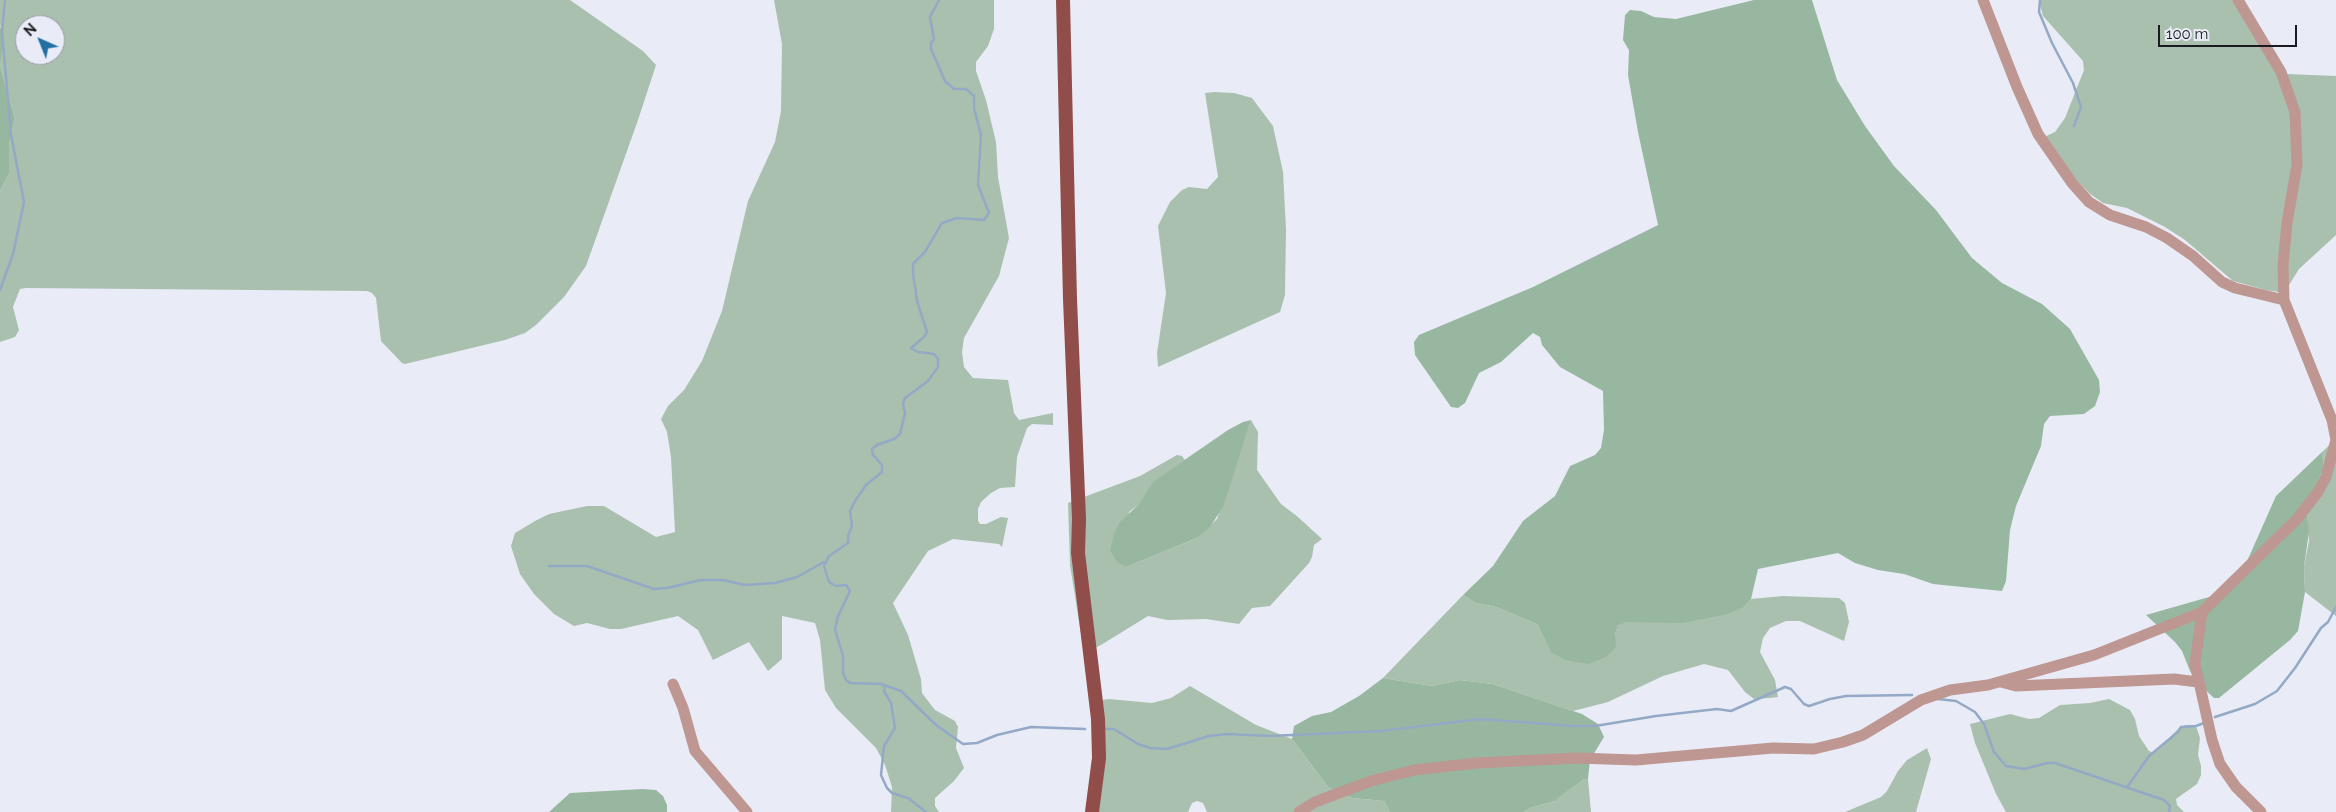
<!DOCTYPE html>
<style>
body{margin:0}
#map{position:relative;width:2336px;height:812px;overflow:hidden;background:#e9ecf6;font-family:Raleway,sans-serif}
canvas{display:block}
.north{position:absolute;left:15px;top:15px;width:50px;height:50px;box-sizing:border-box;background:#e9ecf6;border:1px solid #9698a0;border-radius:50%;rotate:316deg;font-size:14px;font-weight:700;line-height:20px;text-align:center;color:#1a1b1e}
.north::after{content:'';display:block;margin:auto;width:18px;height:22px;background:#2370a2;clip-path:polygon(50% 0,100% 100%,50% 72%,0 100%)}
.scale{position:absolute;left:2158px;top:25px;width:139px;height:22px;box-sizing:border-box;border:2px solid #1a1b1e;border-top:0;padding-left:6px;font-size:15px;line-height:18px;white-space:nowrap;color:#1a1b1e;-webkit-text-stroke:4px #e9ecf6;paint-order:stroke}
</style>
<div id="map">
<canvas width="2336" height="812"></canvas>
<div class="north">N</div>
<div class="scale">100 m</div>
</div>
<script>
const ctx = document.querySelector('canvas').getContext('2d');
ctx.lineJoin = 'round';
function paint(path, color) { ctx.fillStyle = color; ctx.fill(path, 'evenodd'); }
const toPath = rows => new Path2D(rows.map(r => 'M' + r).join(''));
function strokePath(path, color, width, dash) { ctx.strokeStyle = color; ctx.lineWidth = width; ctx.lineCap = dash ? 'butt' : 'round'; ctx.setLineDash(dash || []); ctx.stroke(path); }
const green = toPath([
 [0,0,570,0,643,51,656,65,638,120,586,266,564,297,536,325,525,333,505,340,405,364,402,363,381,341,376,298,372,293,367,291,26,288,20,289,13,307,19,330,15,337,0,342,0,191,9,174,9,145,15,118,0,66,3,33,0,24],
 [25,25,55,25,55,55,25,55],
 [774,0,994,0,994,29,988,46,976,62,976,71,986,100,996,142,998,177,1009,238,999,276,964,338,962,352,964,367,973,378,1008,380,1014,413,1019,420,1053,413,1053,425,1032,424,1027,428,1017,457,1015,487,1000,488,991,493,981,502,978,509,978,521,980,524,986,524,1001,517,1008,518,1002,547,999,544,953,539,928,551,893,603,908,635,921,679,922,693,935,710,955,721,958,727,956,748,964,768,954,781,935,798,935,806,939,812,891,812,892,787,885,765,876,748,836,708,825,690,820,640,815,623,782,616,782,659,768,671,749,642,713,660,698,630,678,616,621,629,610,629,587,623,574,626,554,614,534,594,520,574,511,546,515,533,535,521,549,514,587,506,604,506,656,537,675,532,671,457,667,432,661,419,668,406,684,390,702,361,722,311,748,201,775,142,781,111,782,44],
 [2039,0,2241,0,2287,74,2336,76,2336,235,2299,269,2284,293,2266,290,2233,281,2185,240,2165,227,2127,208,2103,203,2089,193,2066,169,2042,138,2055,132,2065,118,2084,70,2083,61,2043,16],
 [1214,92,1234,93,1252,98,1273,126,1283,172,1286,229,1285,295,1280,312,1158,367,1157,353,1166,293,1158,226,1170,202,1182,190,1189,187,1207,189,1218,177,1205,93],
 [1251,420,1258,432,1257,470,1281,504,1298,517,1322,539,1314,545,1312,557,1309,563,1270,606,1252,608,1239,624,1206,619,1167,620,1148,616,1101,645,1084,653,1070,565,1068,503,1140,476,1177,455,1182,456,1185,460,1155,481,1138,505,1129,512,1126,567,1197,538,1217,519],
 [2336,439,2336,616,2305,592,2304,566,2309,541,2307,515,2315,487,2324,467,2322,452],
 [1463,595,1476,603,1496,607,1537,624,1546,642,1615,635,1618,624,1627,622,1744,607,1751,599,1783,596,1839,598,1845,603,1849,622,1844,641,1800,621,1786,621,1770,628,1763,638,1760,652,1775,680,1778,697,1770,698,1754,699,1745,692,1728,670,1704,664,1663,676,1608,702,1573,711,1493,684,1460,680,1432,686,1383,678],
 [1190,686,1256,725,1292,739,1328,787,1340,794,1352,798,1384,801,1390,812,1207,812,1203,803,1197,801,1192,803,1188,812,1092,812,1093,701,1109,699,1152,703,1171,698],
 [2109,699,2130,710,2135,719,2139,736,2149,751,2154,753,2178,729,2186,725,2196,726,2200,738,2198,755,2201,766,2201,775,2197,784,2176,799,2177,805,2184,812,2006,812,1996,794,1975,743,1970,724,2010,714,2029,719,2039,718,2060,705,2090,703],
 [1927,748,1931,759,1916,812,1845,812,1881,797,1887,791,1898,771,1907,760],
 [1584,779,1588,779,1591,812,1524,812,1530,808,1555,801]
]);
const forest = toPath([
 [1754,0,1812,0,1837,80,1865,126,1894,166,1936,210,1972,258,2002,283,2042,304,2070,329,2099,380,2100,392,2095,406,2084,414,2050,416,2044,424,2041,446,2016,506,2010,530,2006,581,2002,591,1933,584,1904,574,1878,570,1855,563,1838,553,1758,569,1751,599,1744,607,1728,614,1683,623,1627,622,1618,625,1615,635,1616,647,1606,657,1588,664,1565,660,1551,652,1537,624,1496,607,1476,603,1463,595,1493,566,1523,521,1555,496,1570,466,1595,455,1601,448,1604,430,1603,391,1560,367,1542,345,1540,337,1533,333,1501,362,1479,373,1465,403,1458,408,1451,407,1415,355,1414,342,1419,335,1533,287,1658,225,1638,132,1628,75,1629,50,1623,40,1625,15,1630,10,1641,11,1654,17,1676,19],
 [0,24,3,42,0,66,15,118,9,145,9,174,0,191],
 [1251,420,1223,507,1210,527,1197,538,1126,567,1117,562,1110,550,1114,534,1119,523,1138,505,1154,481,1228,430,1243,422],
 [2322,452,2324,467,2315,487,2307,515,2309,532,2304,566,2305,592,2298,631,2290,640,2219,698,2214,698,2199,684,2190,671,2182,651,2175,642,2146,615,2216,595,2248,559,2276,496],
 [1383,678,1432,686,1460,680,1493,684,1582,714,1598,724,1604,737,1590,760,1588,779,1584,779,1555,801,1530,808,1524,812,1390,812,1384,801,1352,798,1340,794,1328,787,1292,739,1294,726,1312,716,1331,712,1359,696],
 [642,789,656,790,663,796,667,805,667,812,549,812,570,793]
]);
const stream = toPath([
 [939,0,930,17,934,39,931,43,931,49,945,81,954,89,966,89,974,96,974,108,981,135,978,185,989,213,984,220,957,218,942,223,925,252,913,264,913,273,917,301,927,332,924,337,911,348,918,352,934,354,938,359,938,367,928,381,905,398,903,404,905,413,900,434,894,439,877,445,872,449,873,455,882,465,882,472,866,485,855,501,850,511,852,526,848,536,848,543,829,556,824,566,829,582,836,586,846,585,850,591,838,616,835,630,843,656,843,673,846,680,850,683,881,684,901,691,936,725,963,744,977,743,997,735,1031,727,1085,729],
 [2040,0,2039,12,2052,43,2073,83,2081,107,2074,126],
 [0,290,13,254,24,202,11,135,2,31,5,0],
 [549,566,587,566,654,589,667,588,701,580,723,580,745,585,775,583,797,577,824,562],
 [885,686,884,691,891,703,895,728,884,746,881,775,887,788,892,793,908,798,926,812],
 [1938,699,1956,701,1975,712,1984,724,1994,752,2006,766,2024,769,2047,763,2055,763,2164,800,2170,806,2169,812],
 [2215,717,2255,704,2277,691,2295,668,2321,628,2328,622,2336,607],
 [1102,729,1114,729,1138,744,1150,748,1167,749,1209,736,1227,734,1270,736,1381,731,1480,719,1574,726,1595,726,1656,716,1717,709,1731,711,1785,687,1791,689,1804,704,1809,706,1830,699,1846,696,1912,695],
 [2128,786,2149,756,2178,732,2181,727,2196,726,2204,723]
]);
const minor = toPath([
 [1983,0,2017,87,2038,134,2072,183,2089,202,2110,215,2146,227,2167,238,2193,256,2222,282,2235,288,2284,300],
 [2202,612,2195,664,2212,740,2220,764,2236,787,2261,812],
 [2001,682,2016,686,2174,679,2198,682],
 [673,684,683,708,695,751,747,812],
 [1299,812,1315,802,1371,781,1414,770,1477,763,1577,758,1636,760,1773,748,1814,749,1843,742,1863,735,1921,700,1950,690,1988,685,2094,655,2202,612,2297,519,2318,492,2326,477,2336,440,2332,420,2284,300,2283,265,2287,223,2297,165,2295,112,2281,72,2238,0]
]);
const major = toPath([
 [1063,0,1070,299,1079,519,1078,553,1098,719,1099,758,1092,812]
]);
paint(green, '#a9c0af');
paint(forest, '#98b7a0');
strokePath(stream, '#93a9c5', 2.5);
strokePath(minor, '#be9692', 11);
strokePath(major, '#914d49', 14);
</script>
